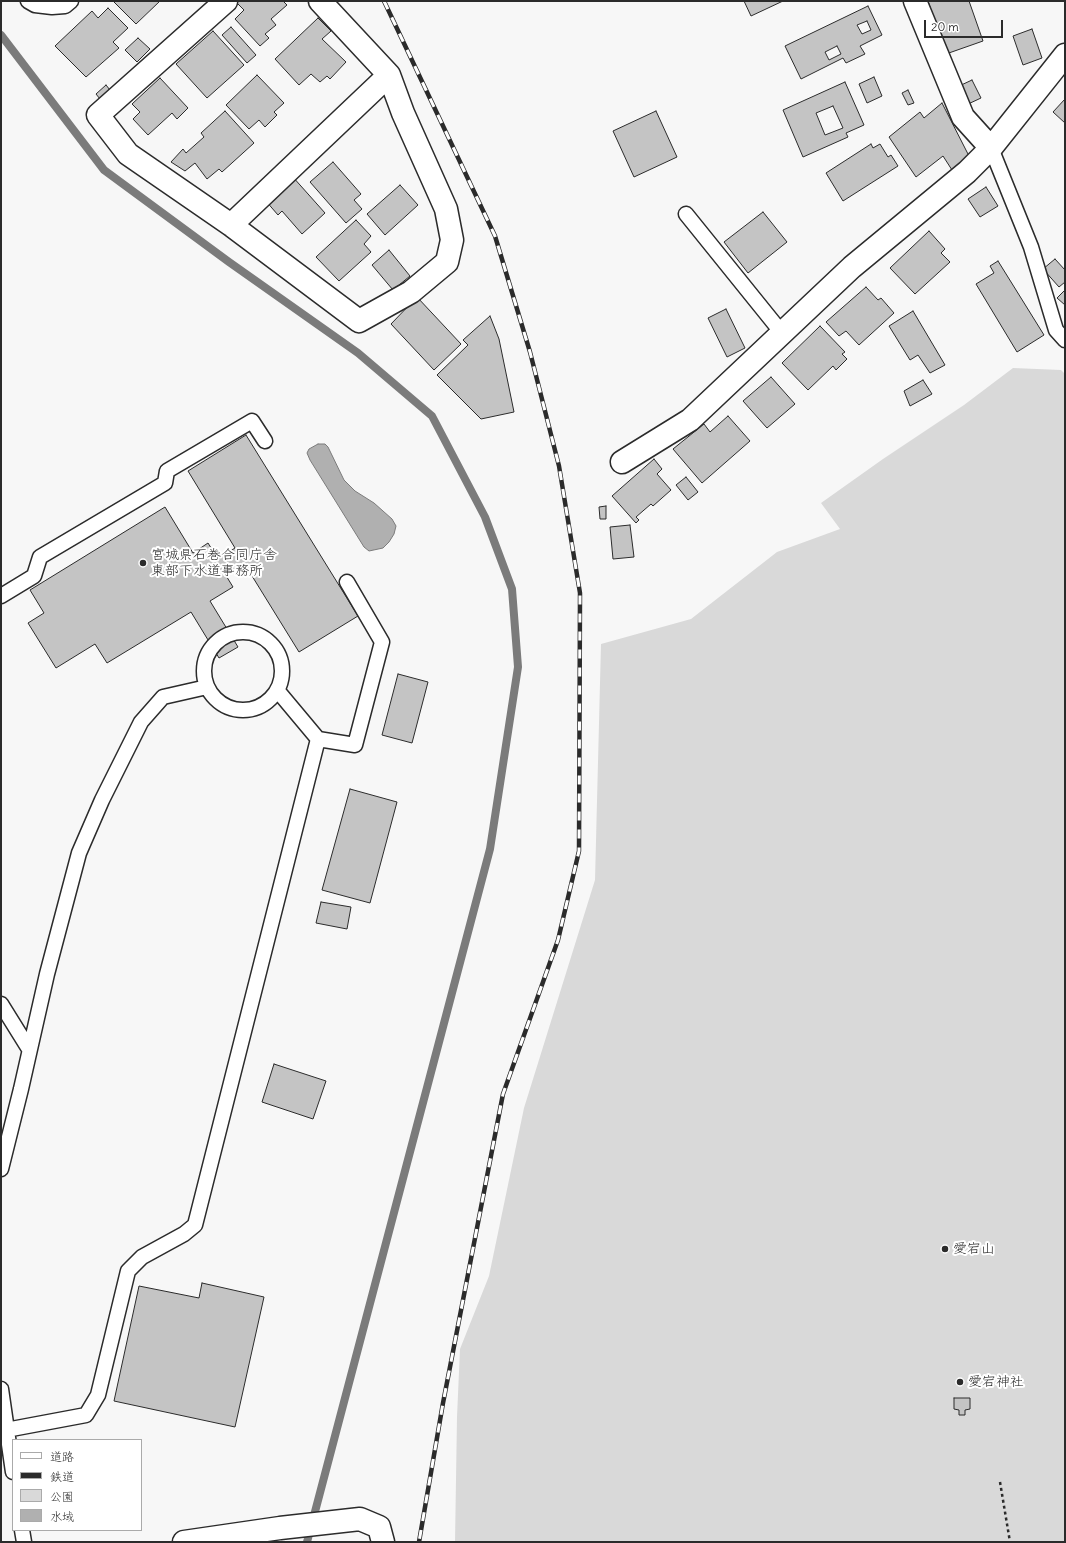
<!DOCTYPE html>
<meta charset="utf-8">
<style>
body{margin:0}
#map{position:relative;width:1066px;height:1543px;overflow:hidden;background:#f7f7f7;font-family:Delius,"Klee One",sans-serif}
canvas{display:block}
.frame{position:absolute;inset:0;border:2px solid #2b2b2b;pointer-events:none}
.legend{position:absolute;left:12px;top:1439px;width:130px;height:92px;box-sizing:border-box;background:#fff;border:1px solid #aaa;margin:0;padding:5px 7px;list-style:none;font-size:12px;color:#2b2b2b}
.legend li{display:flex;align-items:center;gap:8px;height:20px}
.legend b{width:20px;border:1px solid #aaa}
.scale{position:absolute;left:924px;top:20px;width:79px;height:18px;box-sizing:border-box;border:2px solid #2b2b2b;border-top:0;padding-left:5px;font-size:12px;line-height:14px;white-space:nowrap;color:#2b2b2b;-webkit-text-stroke:3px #fff;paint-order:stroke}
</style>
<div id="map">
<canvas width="1066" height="1543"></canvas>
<div class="frame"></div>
<ul class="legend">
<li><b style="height:5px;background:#fff"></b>道路</li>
<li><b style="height:5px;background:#2b2b2b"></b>鉄道</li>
<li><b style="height:11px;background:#d9d9d9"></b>公園</li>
<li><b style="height:11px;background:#b0b0b0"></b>水域</li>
</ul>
<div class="scale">20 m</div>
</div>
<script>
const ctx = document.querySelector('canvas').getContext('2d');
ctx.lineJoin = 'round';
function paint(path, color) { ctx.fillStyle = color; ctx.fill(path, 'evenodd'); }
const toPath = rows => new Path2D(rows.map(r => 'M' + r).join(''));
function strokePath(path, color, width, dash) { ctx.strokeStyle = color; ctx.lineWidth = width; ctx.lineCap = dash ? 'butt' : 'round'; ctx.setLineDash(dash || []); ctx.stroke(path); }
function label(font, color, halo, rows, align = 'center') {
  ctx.font = font + ' Delius,"Klee One",sans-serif'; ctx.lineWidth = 4; ctx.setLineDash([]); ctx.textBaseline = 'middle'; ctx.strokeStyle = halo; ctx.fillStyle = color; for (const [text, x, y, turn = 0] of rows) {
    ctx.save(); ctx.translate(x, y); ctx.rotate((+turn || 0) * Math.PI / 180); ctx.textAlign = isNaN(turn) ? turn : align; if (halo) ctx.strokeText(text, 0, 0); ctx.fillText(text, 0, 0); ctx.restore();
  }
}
const green = toPath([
 [1013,368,1061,370,1065,374,1065,1542,455,1542,457,1417,460,1349,489,1276,524,1108,595,880,601,644,691,619,777,552,840,529,821,503,883,459,964,405]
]);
const water = toPath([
 [318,444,325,444,328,447,344,480,355,491,374,503,392,519,396,526,394,534,389,542,383,548,369,551,364,547,310,460,307,453,309,449,318,444]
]);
const stream = toPath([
 [1,35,104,170,229,262,358,353,432,416,485,517,512,589,518,667,490,849,307,1542]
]);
const building = toPath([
 [113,1,160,1,136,24,113,1],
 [239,1,283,1,287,5,271,19,276,25,265,34,269,38,260,46,235,19,244,10,237,3,239,1],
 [744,1,783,1,751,16,744,1],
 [928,1,969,1,983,41,946,54,928,1],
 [868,6,882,35,860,46,865,54,846,63,843,58,801,79,785,46,868,6],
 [867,21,871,30,862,34,857,25,867,21],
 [837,46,841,54,829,60,825,52,837,46],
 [108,8,128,28,113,42,119,48,86,77,55,46,92,11,98,18,108,8],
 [318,18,331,31,322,39,346,62,330,79,327,76,320,82,311,74,299,85,275,59,318,18],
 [231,27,256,55,247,63,222,35,231,27],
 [1032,29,1042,58,1023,65,1013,36,1032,29],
 [213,31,244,65,207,98,176,64,213,31],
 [138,38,150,49,137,62,125,50,138,38],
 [257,75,284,103,274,112,277,115,265,127,259,120,249,129,226,105,257,75],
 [874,77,882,96,867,103,859,84,874,77],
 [160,78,188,108,177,119,172,113,148,135,133,119,140,112,132,104,160,78],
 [972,80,981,98,966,105,957,87,972,80],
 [845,82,864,125,846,133,848,137,803,157,783,110,845,82],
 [833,106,843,128,825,135,816,113,833,106],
 [106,85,110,90,100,99,96,94,106,85],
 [908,90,914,103,908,105,902,93,908,90],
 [1065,99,1065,123,1053,112,1065,99],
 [942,103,969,156,952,170,943,156,916,177,889,137,920,112,924,118,942,103],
 [225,111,254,143,222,172,219,169,207,179,195,163,185,171,171,162,183,149,186,153,204,137,201,133,225,111],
 [656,111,677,157,634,177,613,131,656,111],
 [871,144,873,148,880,144,888,157,891,155,898,166,843,201,826,173,871,144],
 [333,162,361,194,354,200,362,209,346,223,310,182,333,162],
 [292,176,325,213,302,234,282,211,278,215,265,200,292,176],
 [400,185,418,205,385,235,367,214,400,185],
 [986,187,998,206,980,217,968,199,986,187],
 [763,212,787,242,748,273,724,242,763,212],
 [356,220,371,236,364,244,371,252,339,281,316,257,356,220],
 [929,231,945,249,941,253,950,262,915,294,890,268,929,231],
 [389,250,410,276,393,290,372,265,389,250],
 [1055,259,1065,270,1065,282,1059,287,1043,269,1055,259],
 [998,261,1044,335,1017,352,976,284,994,273,990,266,998,261],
 [866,287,878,300,881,298,894,313,859,345,846,331,839,336,826,322,866,287],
 [1065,290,1065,305,1057,298,1065,290],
 [417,297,461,344,434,370,391,324,417,297],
 [726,309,745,348,727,357,708,318,726,309],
 [913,311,945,365,930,373,918,355,910,360,889,326,913,311],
 [490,316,499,339,514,412,481,419,437,375,468,345,463,340,490,316],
 [820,326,845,352,842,354,847,359,836,370,833,366,808,390,782,363,820,326],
 [771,377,795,404,767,428,743,401,771,377],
 [923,380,932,394,910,406,904,391,923,380],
 [728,416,750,441,702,483,673,449,704,424,710,432,728,416],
 [246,435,358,616,299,652,244,563,225,574,233,587,210,601,238,647,219,658,191,612,107,663,95,644,56,668,28,623,44,613,30,590,165,507,193,553,208,543,218,559,235,548,188,471,246,435],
 [654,459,662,469,657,474,671,490,653,506,651,504,636,517,639,520,636,523,612,496,654,459],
 [686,477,698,492,688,500,676,485,686,477],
 [606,506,606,519,600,519,599,507,606,506],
 [630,525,634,557,613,559,610,527,630,525],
 [398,674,428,682,412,743,382,735,398,674],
 [350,789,397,802,370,903,322,890,350,789],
 [321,902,351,907,347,929,316,923,321,902],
 [274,1064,326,1081,313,1119,262,1102,274,1064],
 [202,1283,264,1297,235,1427,114,1401,139,1286,199,1298,202,1283],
 [954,1398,970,1398,970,1409,965,1410,965,1415,959,1415,959,1410,954,1409,954,1398]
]);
const path = toPath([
 [1000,1482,1010,1542]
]);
const lane = toPath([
 [28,1,35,5,52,7,65,6,71,1],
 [991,148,1031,247,1056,330,1065,340],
 [686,214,782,333],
 [1,596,34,576,40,557,165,483,167,471,252,421,265,441],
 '204 671a39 39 0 1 1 78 0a39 39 0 1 1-78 0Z',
 [318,739,355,745,382,642,347,582],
 [1,1004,29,1049],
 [1,1169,21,1089,47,974,79,853,102,800,141,722,163,697,207,687],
 [1,1389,13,1472],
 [6,1430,86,1415,98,1395,128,1271,142,1257,184,1234,195,1225,318,739,277,690],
 [22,1530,24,1542]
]);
const street = toPath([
 [226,1,98,115,128,154,231,225,359,321,411,292,447,262,452,240,446,209,403,113,389,75,320,1],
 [915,1,963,117,991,148],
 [231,225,389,75],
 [622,462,690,420,852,267,967,172,991,148,1065,55],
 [184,1542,280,1528,360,1519,379,1527,383,1542]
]);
const rail = toPath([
 [384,1,495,236,530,352,559,466,580,593,579,851,558,940,503,1094,443,1403,419,1542]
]);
const markers = [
 [143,563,4,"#2b2b2b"],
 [945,1249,4,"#2b2b2b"],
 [960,1382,4,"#2b2b2b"]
];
const poiNames = [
 ["宮城県石巻合同庁舎",151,555],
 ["東部下水道事務所",151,571],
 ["愛宕山",953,1249],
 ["愛宕神社",968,1382]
];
paint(green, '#d9d9d9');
paint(water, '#b0b0b0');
strokePath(water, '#7b7b7b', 1);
strokePath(stream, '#7b7b7b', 8);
paint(building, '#c4c4c4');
strokePath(building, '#2b2b2b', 1);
strokePath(lane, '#2b2b2b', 17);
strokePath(street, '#2b2b2b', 25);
strokePath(path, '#2b2b2b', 2.5, [3, 3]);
strokePath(lane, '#fff', 14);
strokePath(street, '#fff', 22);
strokePath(rail, '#2b2b2b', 4.5);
strokePath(rail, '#fff', 3, [9]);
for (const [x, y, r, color] of markers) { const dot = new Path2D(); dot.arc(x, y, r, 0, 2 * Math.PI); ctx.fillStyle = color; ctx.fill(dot); strokePath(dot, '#fff', 1.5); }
label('14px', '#2b2b2b', '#fff', poiNames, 'left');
</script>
